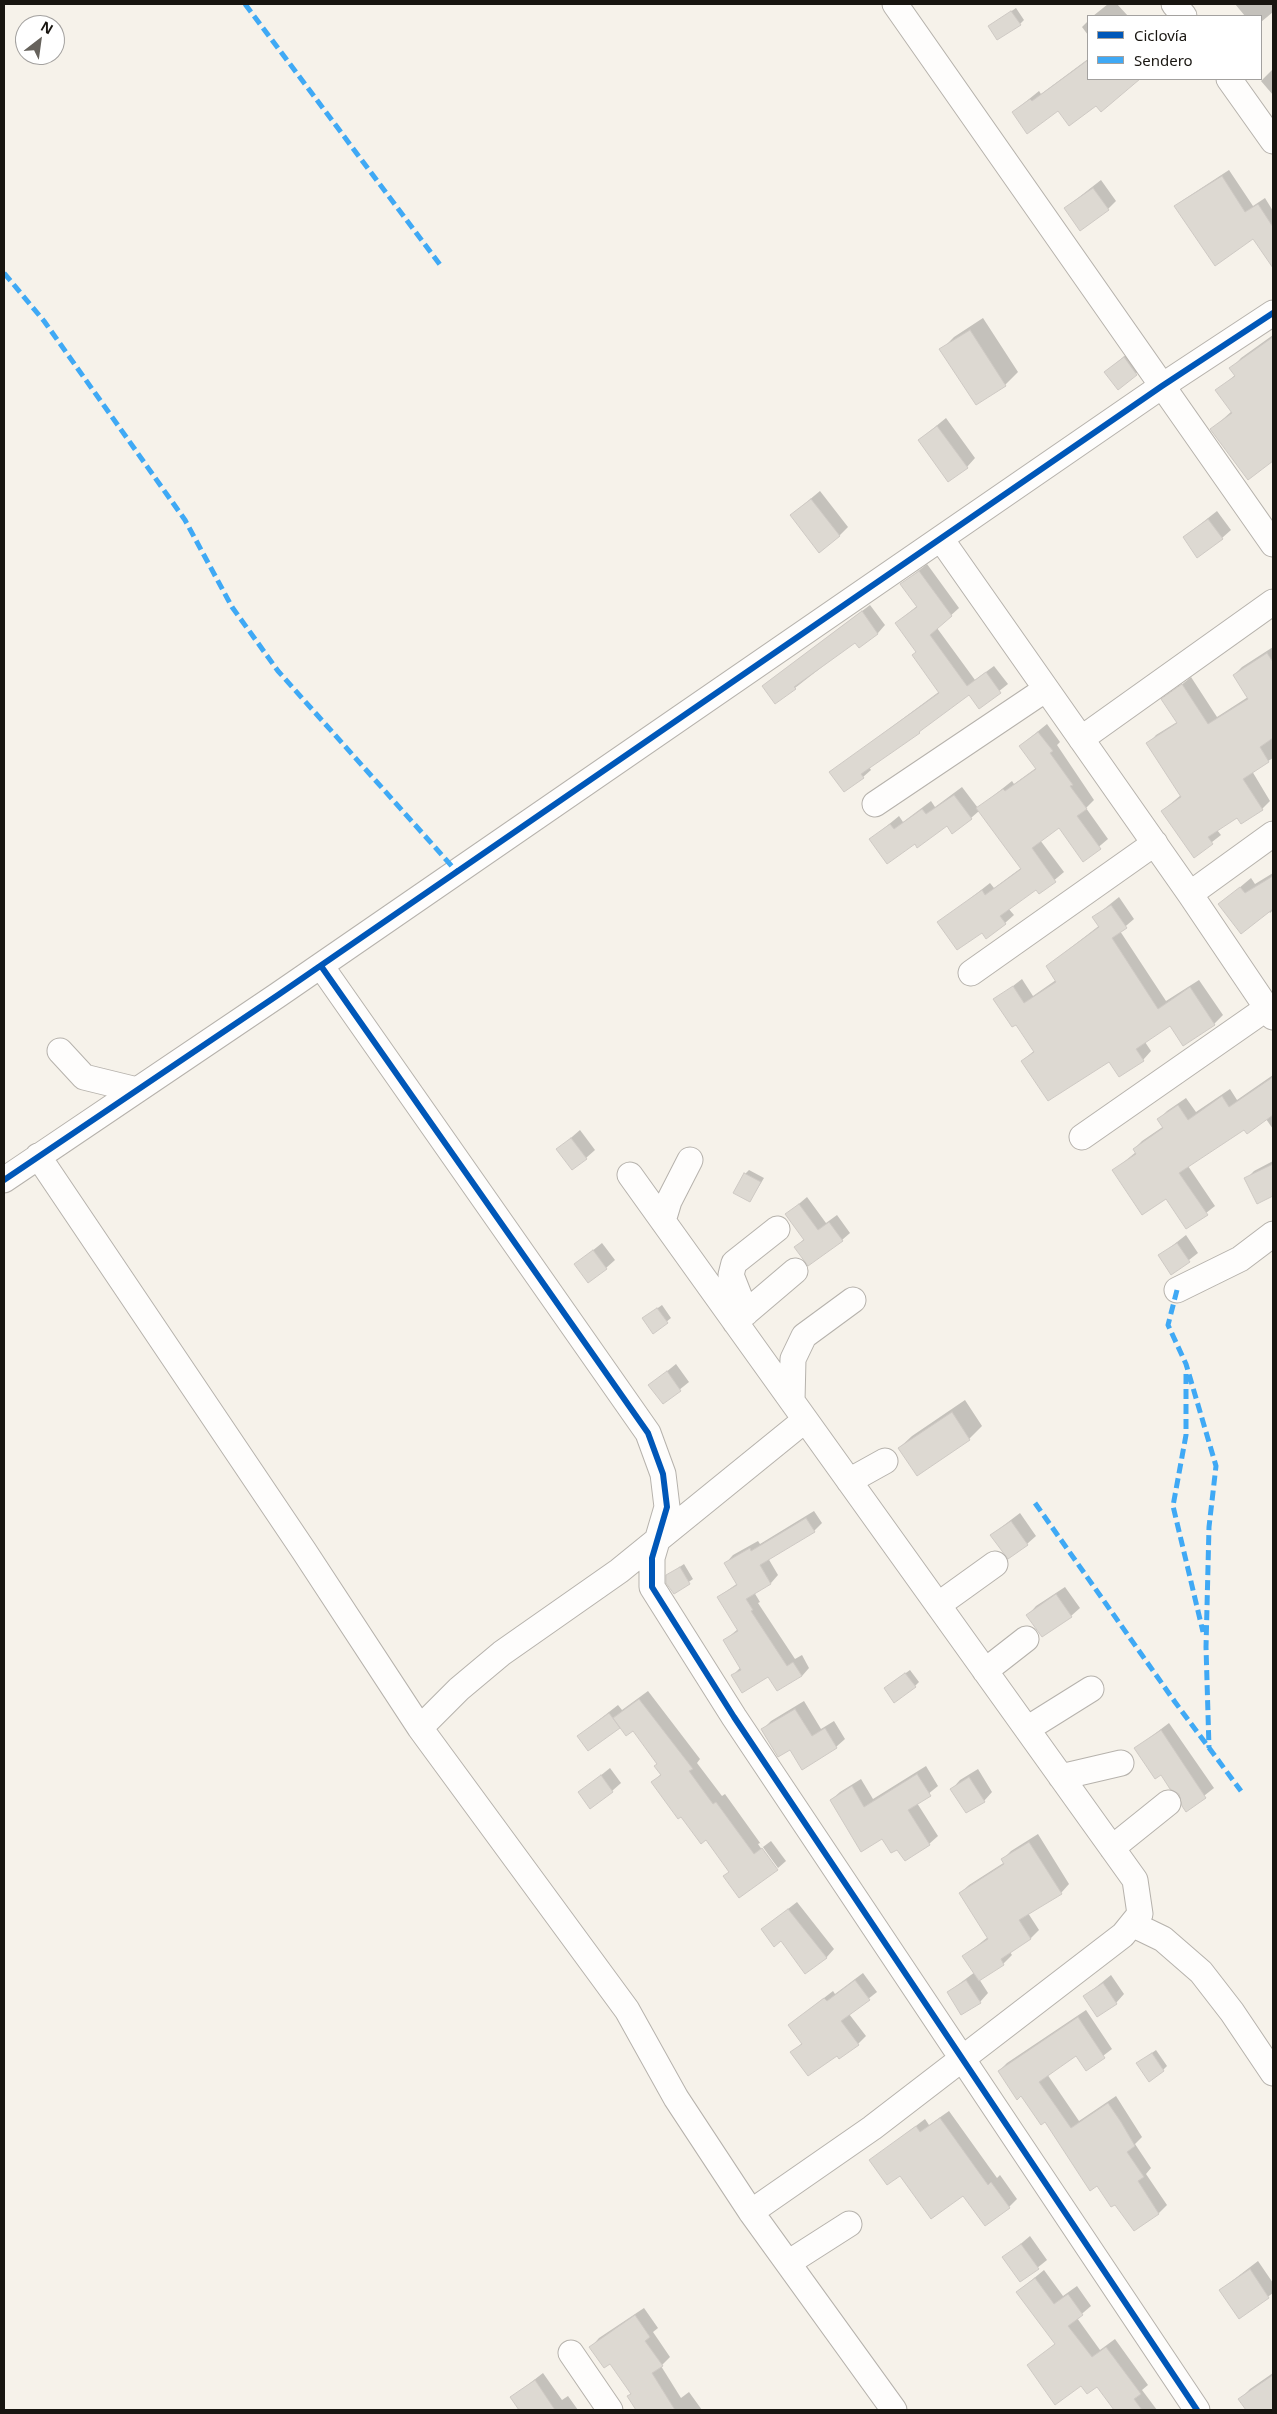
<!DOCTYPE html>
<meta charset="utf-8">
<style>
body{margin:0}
#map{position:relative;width:1277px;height:2414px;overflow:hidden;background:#f6f2ea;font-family:"Noto Sans",sans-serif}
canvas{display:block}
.frame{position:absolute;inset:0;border:5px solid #181510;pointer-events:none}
.legend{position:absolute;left:1087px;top:15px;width:175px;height:65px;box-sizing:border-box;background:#fff;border:1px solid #a3a19f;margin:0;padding:6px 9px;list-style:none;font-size:15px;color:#181510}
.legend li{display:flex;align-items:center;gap:10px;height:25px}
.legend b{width:25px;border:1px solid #a3a19f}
.north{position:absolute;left:15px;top:15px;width:50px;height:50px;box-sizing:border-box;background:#fff;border:1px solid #a3a19f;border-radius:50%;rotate:30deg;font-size:14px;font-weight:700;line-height:20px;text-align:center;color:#181510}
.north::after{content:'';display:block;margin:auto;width:18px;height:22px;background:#66625c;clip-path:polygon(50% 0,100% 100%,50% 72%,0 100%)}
</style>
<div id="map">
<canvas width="1277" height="2414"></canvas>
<div class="frame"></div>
<ul class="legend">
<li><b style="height:6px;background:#0057b8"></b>Ciclovía</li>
<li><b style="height:6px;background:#3fa9f5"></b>Sendero</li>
</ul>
<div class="north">N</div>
</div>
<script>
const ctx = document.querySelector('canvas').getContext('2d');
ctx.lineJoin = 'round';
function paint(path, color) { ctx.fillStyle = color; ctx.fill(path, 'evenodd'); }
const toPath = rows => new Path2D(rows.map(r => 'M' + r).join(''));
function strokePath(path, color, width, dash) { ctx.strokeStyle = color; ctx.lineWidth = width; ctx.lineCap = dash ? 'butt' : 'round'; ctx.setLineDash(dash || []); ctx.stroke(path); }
const shadow = toPath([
 [1108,4,1117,4,1128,16,1093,16],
 [1235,4,1273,4,1273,12,1261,22,1261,16,1245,16],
 [1016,8,1024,20,1020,24,994,23],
 [1088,21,1088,35,1082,27],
 [1088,59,1088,79,1138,79,1123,90,1097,104,1059,110,1013,112,1039,91,1041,94],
 [1273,69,1273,95,1261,81],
 [1229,170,1253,206,1265,198,1273,211,1273,253,1267,257,1254,237,1176,206,1183,200],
 [1101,180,1116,201,1108,209,1065,208],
 [983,318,1018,372,1005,385,941,350,954,337],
 [1273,335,1273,460,1248,478,1212,429,1232,411,1217,391,1235,375,1231,369,1241,358],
 [1133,349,1145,366,1118,388,1105,372],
 [946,418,975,458,967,467,919,440],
 [820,491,848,527,839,536,791,515],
 [1217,511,1231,530,1222,538,1184,537],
 [927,564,959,608,937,628,975,680,994,666,1008,684,979,707,969,694,869,767,871,770,863,777,831,772,940,691,917,651,896,623,917,606,902,584],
 [870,605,885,625,878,633,859,646,855,641,795,688,763,686],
 [1273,647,1273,758,1252,771,1270,801,1262,809,1238,817,1217,830,1221,835,1194,856,1162,811,1181,795,1148,744,1156,735,1177,722,1163,700,1191,677,1217,717,1248,697,1234,675,1242,667],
 [1047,724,1060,742,1057,745,1094,800,1086,808,1108,839,1083,860,1059,827,1040,840,1064,872,1039,893,1036,888,1008,908,1014,915,1005,923,982,931,939,923,990,883,994,888,1021,868,979,811,971,818,947,825,915,842,871,839,899,816,903,822,931,801,935,807,962,787,978,808,1012,781,1014,784,1036,768,1020,746],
 [1273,873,1273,910,1270,913,1269,911,1220,904,1251,878,1255,884],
 [1119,897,1134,919,1120,931,1166,1001,1199,980,1223,1015,1214,1024,1183,1044,1170,1025,1145,1042,1151,1051,1143,1060,1022,1061,1035,1050,1016,1023,995,1000,1022,979,1033,996,1056,980,1047,966,1100,925,1094,917],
 [1273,1075,1273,1129,1266,1119,1244,1128,1188,1166,1215,1206,1187,1228,1166,1197,1113,1171,1136,1152,1134,1149,1142,1141,1164,1126,1159,1119,1167,1111,1186,1098,1196,1112,1230,1089,1237,1100],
 [580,1130,595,1150,586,1158,558,1149],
 [1273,1161,1273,1195,1258,1202,1246,1179,1254,1171],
 [749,1170,764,1178,750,1201,745,1174],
 [807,1197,826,1223,837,1215,850,1233,842,1240,796,1247,804,1239,787,1214],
 [1186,1235,1198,1253,1171,1274,1159,1256],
 [602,1243,615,1260,606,1268,576,1264],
 [662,1305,671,1318,654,1332,648,1315],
 [676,1364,689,1382,663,1403,650,1385],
 [965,1400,982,1426,969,1439,917,1474,899,1448,912,1436],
 [814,1511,822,1523,814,1531,768,1558,778,1575,771,1583,754,1592,760,1602,758,1603,795,1659,802,1655,809,1668,802,1676,733,1675,741,1667,725,1640,738,1629,718,1597,738,1583,726,1563,733,1555,758,1541,760,1544],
 [1020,1513,1036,1536,1027,1544,991,1535],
 [684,1564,693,1579,674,1592,668,1575],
 [1065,1587,1080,1608,1071,1616,1028,1615,1036,1606],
 [910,1670,919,1682,915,1686,889,1685],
 [648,1691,700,1759,697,1763,722,1796,725,1794,763,1847,771,1841,786,1861,778,1868,760,1843,758,1844,776,1870,730,1871,706,1838,681,1815,653,1782,661,1774,658,1764,633,1729,621,1726,588,1750,578,1736,618,1705,622,1710],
 [804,1701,821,1729,834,1721,845,1739,836,1747,790,1749,763,1729,771,1721],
 [1169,1723,1214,1788,1186,1810,1180,1793,1136,1748],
 [926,1766,938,1786,917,1803,938,1836,929,1844,898,1848,831,1800,840,1792,861,1779,873,1799],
 [610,1768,621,1783,612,1791,580,1792],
 [978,1769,992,1792,984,1801,952,1789,960,1780],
 [1038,1834,1069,1884,1061,1893,1028,1913,1039,1930,1031,1938,1010,1952,1012,1955,1003,1964,979,1979,988,1993,980,2002,948,1992,975,1972,964,1956,988,1937,960,1893,969,1885,1005,1862,1003,1859,1011,1851],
 [797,1902,834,1949,826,1958,782,1940,762,1929],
 [863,1973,877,1992,849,2014,866,2036,858,2044,837,2054,792,2053,802,2043,789,2025,833,1991,835,1994],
 [1111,1975,1124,1994,1116,2003,1085,1996],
 [1086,2010,1112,2049,1086,2069,1076,2055,1047,2074,1079,2121,1116,2096,1142,2137,1135,2144,1151,2168,1146,2174,1167,2205,1159,2213,1116,2203,1098,2185,1046,2120,999,2071,1007,2063],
 [1156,2050,1167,2066,1163,2070,1138,2063],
 [949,2111,997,2178,1000,2175,1017,2199,1009,2207,900,2175,871,2160,925,2119,929,2125],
 [1030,2236,1047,2260,1021,2281,1004,2258],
 [1258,2261,1273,2283,1273,2293,1239,2318,1220,2290],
 [1044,2270,1063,2296,1077,2286,1091,2306,1077,2318,1100,2350,1115,2339,1148,2385,1142,2390,1157,2410,1115,2410,1097,2385,1081,2384,1029,2365,1056,2343,1017,2292],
 [644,2308,658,2328,653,2332,670,2357,661,2366,681,2398,689,2392,702,2410,637,2410,629,2397,632,2394,611,2362,591,2347,599,2338],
 [543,2373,562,2400,568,2396,578,2410,520,2410,512,2397],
 [1273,2373,1273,2410,1248,2410,1240,2399,1250,2389]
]);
const building = toPath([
 [1011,11,1021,25,997,40,988,26,1011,11],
 [1088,60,1088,79,1140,79,1101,112,1096,106,1069,126,1058,111,1027,134,1012,112,1030,99,1032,101,1088,60],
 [1222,176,1245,212,1258,204,1273,227,1273,268,1253,239,1215,266,1174,206,1222,176],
 [1093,188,1109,210,1080,231,1064,208,1093,188],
 [970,330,1006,386,976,405,939,349,970,330],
 [1273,337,1273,461,1248,480,1210,429,1232,413,1215,390,1235,376,1229,368,1273,337],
 [1124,357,1137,375,1118,390,1104,372,1124,357],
 [937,426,968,468,948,482,918,440,937,426],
 [811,499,840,536,819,553,790,515,811,499],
 [1208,519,1223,539,1197,558,1183,537,1208,519],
 [919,571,952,616,930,635,967,686,986,672,1001,693,979,709,969,695,919,732,920,733,861,774,864,778,844,792,829,772,939,693,912,655,916,652,895,623,917,607,900,584,919,571],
 [862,611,878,634,859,648,855,643,794,687,796,689,775,704,762,686,862,611],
 [1267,653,1273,662,1273,738,1260,747,1269,762,1243,779,1263,810,1241,824,1237,818,1208,837,1213,844,1194,858,1161,811,1181,797,1146,743,1177,723,1161,699,1182,684,1208,724,1248,699,1233,675,1267,653],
 [1038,732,1053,751,1050,753,1073,785,1070,786,1087,809,1077,816,1101,849,1083,862,1059,828,1032,848,1056,882,1039,894,1036,890,1000,916,1006,924,986,939,982,933,957,950,937,922,982,890,985,895,1021,869,976,808,1003,789,1005,791,1036,769,1019,746,1038,732],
 [954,795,972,819,952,834,947,826,917,848,915,844,887,864,869,839,890,824,894,829,922,809,926,814,954,795],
 [1273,876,1273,909,1241,934,1218,904,1240,887,1245,893,1273,876],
 [1111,905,1127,928,1112,938,1158,1009,1190,987,1215,1025,1183,1046,1170,1026,1136,1049,1144,1061,1119,1077,1109,1062,1048,1101,1021,1061,1034,1052,1016,1025,1012,1027,993,999,1013,986,1024,1003,1056,982,1046,966,1099,927,1092,917,1111,905],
 [1273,1077,1273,1115,1247,1134,1244,1130,1179,1173,1208,1215,1186,1229,1166,1199,1142,1215,1112,1170,1136,1154,1133,1149,1163,1128,1157,1119,1178,1105,1188,1120,1222,1096,1229,1107,1273,1077],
 [571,1138,587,1159,572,1170,556,1149,571,1138],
 [1273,1164,1273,1196,1257,1204,1244,1178,1273,1164],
 [744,1173,761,1182,750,1202,733,1193,744,1173],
 [799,1204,818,1230,829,1222,843,1241,808,1266,794,1247,804,1240,785,1214,799,1204],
 [1177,1243,1190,1262,1171,1275,1158,1255,1177,1243],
 [593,1250,607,1269,588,1283,574,1264,593,1250],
 [657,1308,668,1323,653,1334,642,1318,657,1308],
 [667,1371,681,1391,663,1404,648,1385,667,1371],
 [952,1412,970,1440,917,1476,898,1448,952,1412],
 [806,1518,815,1532,760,1565,771,1584,746,1599,753,1610,751,1611,787,1666,793,1662,802,1676,777,1691,768,1677,742,1693,731,1675,741,1670,723,1640,738,1631,717,1597,737,1585,724,1563,750,1548,751,1551,806,1518],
 [1011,1521,1028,1545,1008,1559,990,1535,1011,1521],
 [680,1567,690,1584,674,1594,666,1583,666,1575,680,1567],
 [1056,1594,1072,1617,1042,1637,1026,1615,1056,1594],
 [905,1673,916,1687,894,1703,884,1688,905,1673],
 [639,1699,693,1769,689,1771,713,1804,716,1802,754,1854,762,1848,778,1870,739,1898,723,1876,729,1872,706,1840,701,1844,681,1817,678,1819,651,1782,661,1775,654,1766,657,1764,633,1731,626,1736,613,1718,639,1699],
 [795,1709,812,1736,825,1728,837,1748,802,1770,790,1750,778,1757,761,1729,795,1709],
 [609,1713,620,1728,588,1751,577,1736,609,1713],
 [1161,1730,1206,1798,1186,1812,1182,1806,1179,1794,1170,1789,1161,1775,1155,1779,1134,1748,1161,1730],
 [917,1774,931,1796,908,1810,930,1845,905,1861,897,1850,891,1853,882,1839,861,1852,830,1800,852,1786,864,1807,917,1774],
 [601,1775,613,1792,590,1809,578,1792,601,1775],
 [969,1777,985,1802,966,1813,950,1789,969,1777],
 [1029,1842,1062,1894,1019,1920,1031,1939,1001,1959,1004,1965,979,1981,962,1956,988,1939,959,1893,1004,1864,1001,1859,1029,1842],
 [788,1909,827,1958,805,1974,781,1941,774,1947,761,1929,788,1909],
 [855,1980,870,2000,841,2021,859,2045,839,2059,837,2056,808,2076,790,2052,802,2044,788,2025,824,1998,827,2001,855,1980],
 [966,1980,981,2003,961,2015,947,1992,966,1980],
 [1103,1983,1117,2004,1097,2017,1083,1996,1103,1983],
 [1078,2017,1105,2058,1086,2071,1076,2056,1039,2082,1071,2128,1108,2103,1121,2122,1135,2146,1127,2152,1144,2177,1138,2181,1159,2214,1134,2231,1115,2205,1111,2207,1097,2186,1090,2191,1045,2122,1041,2125,1021,2096,1017,2100,998,2071,1078,2017],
 [1152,2053,1164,2071,1149,2082,1136,2063,1152,2053],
 [940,2118,988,2185,991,2182,1010,2208,985,2226,963,2196,931,2219,900,2176,887,2185,869,2160,916,2126,920,2132,940,2118],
 [1021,2244,1039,2269,1020,2282,1002,2257,1021,2244],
 [1250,2269,1269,2298,1239,2319,1219,2290,1250,2269],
 [1035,2278,1054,2304,1068,2294,1083,2315,1068,2326,1092,2357,1106,2347,1141,2394,1134,2399,1142,2410,1114,2410,1097,2387,1087,2394,1081,2386,1055,2405,1027,2365,1055,2344,1016,2292,1035,2278],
 [635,2315,650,2337,645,2341,663,2366,652,2373,675,2410,636,2410,627,2396,631,2394,610,2364,604,2368,589,2347,635,2315],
 [1273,2375,1273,2410,1246,2410,1238,2399,1273,2375],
 [535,2380,555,2410,519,2410,510,2397,535,2380]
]);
const minor = toPath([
 [895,4,1273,544],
 [1174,4,1184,16],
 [1229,79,1273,141],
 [941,539,1190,894,1273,1017],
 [1081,739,1273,602],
 [875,804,1046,689],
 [1190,894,1273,834],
 [321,966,648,1433,663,1474,667,1507,652,1558,652,1587,734,1717,1197,2410],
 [971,973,1155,843],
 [60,1051,84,1077,137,1090],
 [1082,1137,1267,1008],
 [38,1156,304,1551,420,1728,627,2010,676,2098,751,2212,894,2410],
 [630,1175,1135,1880,1140,1914,1123,1935,872,2128,751,2212],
 [4,1180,278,995,1162,386,1273,313],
 [663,1221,669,1201,690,1160],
 [1177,1290,1240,1259,1273,1234],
 [746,1313,731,1275,734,1263,777,1229],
 [735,1322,795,1271],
 [792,1401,793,1359,804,1336,853,1300],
 [849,1481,885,1461],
 [938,1605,995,1564],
 [985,1671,1026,1639],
 [420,1728,459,1689,502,1653,619,1571,805,1420],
 [1027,1729,1091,1689],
 [1061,1777,1121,1763],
 [1112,1848,1168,1803],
 [1132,1924,1163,1939,1201,1972,1232,2012,1273,2073],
 [788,2263,849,2224],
 [571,2353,610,2410]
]);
const quiet = toPath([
 [245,4,441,266],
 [4,273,44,321,185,520,232,607,278,671,457,872],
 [1177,1290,1168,1325,1186,1364,1216,1466,1209,1527,1206,1647,1209,1748],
 [1186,1374,1186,1435,1173,1506,1203,1632],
 [1035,1503,1175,1702,1241,1791]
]);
const cycleway = toPath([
 [321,966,648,1433,663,1474,667,1507,652,1558,652,1587,734,1717,1197,2410],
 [4,1180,278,995,1162,386,1273,313]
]);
paint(shadow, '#0003');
paint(building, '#ddd9d2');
strokePath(building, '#cec9c4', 1);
strokePath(minor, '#b6b2ac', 27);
strokePath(minor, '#fefdfc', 25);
strokePath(quiet, '#3fa9f5', 5, [10, 5]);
strokePath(cycleway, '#0057b8', 6);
</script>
